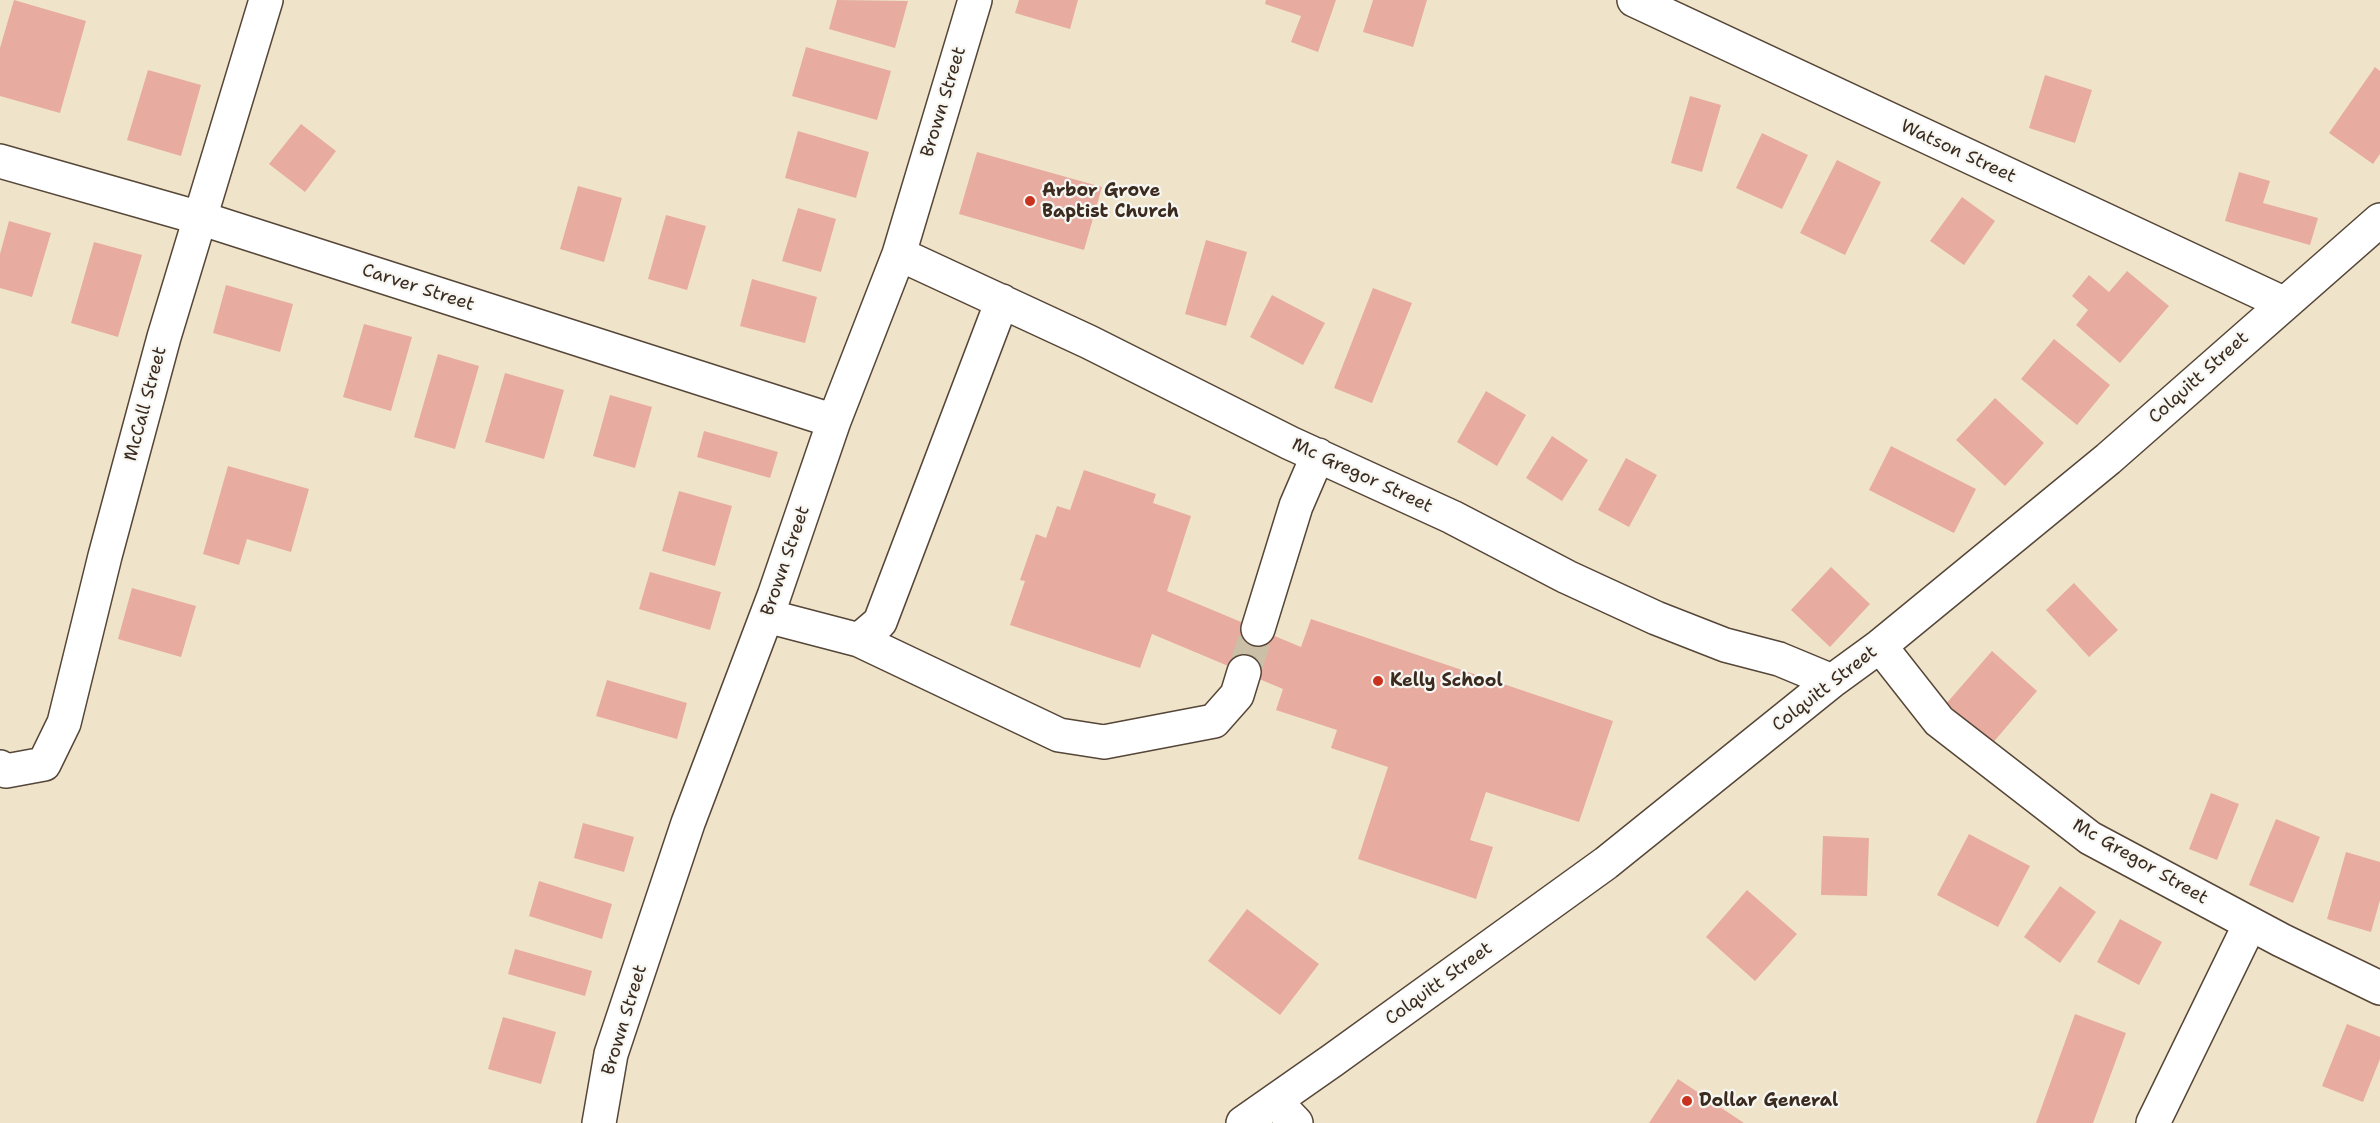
<!DOCTYPE html>
<style>
body{margin:0}
canvas{display:block;background:#efe4c9}
</style>
<canvas width="2380" height="1123"></canvas>
<script>
const ctx = document.querySelector('canvas').getContext('2d');
ctx.lineJoin = 'round';
function paint(path, color) { ctx.fillStyle = color; ctx.fill(path, 'evenodd'); }
const toPath = rows => new Path2D(rows.map(r => 'M' + r).join(''));
function strokePath(path, color, width, dash) { ctx.strokeStyle = color; ctx.lineWidth = width; ctx.lineCap = dash ? 'butt' : 'round'; ctx.setLineDash(dash || []); ctx.stroke(path); }
function label(font, color, halo, rows, align = 'center') {
  ctx.font = font + ' "Shantell Sans",sans-serif'; ctx.lineWidth = 4.5; ctx.setLineDash([]); ctx.textBaseline = 'middle'; ctx.strokeStyle = halo; ctx.fillStyle = color; for (const [text, x, y, turn = 0] of rows) {
    ctx.save(); ctx.translate(x, y); ctx.rotate((+turn || 0) * Math.PI / 180); ctx.textAlign = isNaN(turn) ? turn : align; if (halo) ctx.strokeText(text, 0, 0); ctx.fillText(text, 0, 0); ctx.restore();
  }
}
const building = toPath([
 [14,0,86,21,60,113,0,96,0,48],
 [837,0,908,1,895,48,829,29],
 [1019,0,1078,0,1070,29,1015,13],
 [1266,0,1336,0,1318,52,1291,42,1301,16,1265,4],
 [1373,0,1427,0,1413,47,1363,32],
 [806,47,891,71,877,120,792,96],
 [2375,67,2380,71,2380,154,2373,164,2329,133],
 [148,70,201,85,181,156,127,140],
 [2045,75,2092,90,2075,143,2029,128],
 [1690,96,1721,105,1702,172,1671,163],
 [301,124,336,151,305,192,269,164],
 [798,131,869,152,856,198,785,178],
 [1762,133,1808,155,1782,209,1736,188],
 [977,152,1102,187,1084,250,959,214],
 [1837,160,1881,182,1845,255,1800,233],
 [2239,172,2270,181,2263,203,2318,218,2310,245,2225,221],
 [578,186,622,198,604,262,560,249],
 [1962,197,1995,221,1964,265,1930,241],
 [798,208,836,219,821,272,782,261],
 [666,215,706,226,687,290,648,279],
 [9,221,51,233,32,297,0,288,0,254],
 [1206,240,1247,252,1226,326,1185,314],
 [94,242,142,255,118,337,71,323],
 [2127,271,2169,306,2120,363,2076,325,2088,310,2072,296,2089,275,2109,292],
 [752,279,817,297,805,343,740,326],
 [226,285,293,304,280,352,213,333],
 [1373,288,1412,303,1372,403,1334,388],
 [1272,295,1325,323,1303,365,1250,337],
 [364,324,412,337,391,411,343,397],
 [2054,339,2110,385,2077,425,2021,379],
 [438,354,479,366,455,449,414,437],
 [505,373,564,390,544,459,485,442],
 [1486,391,1526,415,1497,466,1457,442],
 [610,395,652,407,635,468,593,456],
 [1995,398,2044,443,2005,486,1956,440],
 [704,431,778,452,770,478,697,457],
 [1552,436,1588,460,1562,501,1526,478],
 [1891,446,1976,489,1954,533,1869,490],
 [1626,458,1657,475,1629,527,1598,510],
 [228,466,309,489,291,552,247,539,239,565,203,554],
 [1084,470,1156,494,1153,503,1191,516,1167,591,1301,647,1311,619,1613,721,1579,822,1486,792,1470,840,1493,847,1476,899,1358,859,1388,767,1331,748,1337,730,1276,710,1283,689,1152,634,1140,668,1010,625,1025,581,1020,580,1036,534,1046,538,1057,506,1070,510],
 [679,491,732,506,715,566,662,551],
 [1831,567,1870,604,1830,647,1791,610],
 [650,572,721,592,710,630,639,609],
 [2074,583,2118,630,2089,657,2046,610],
 [132,588,196,606,181,657,118,639],
 [1992,651,2037,691,1991,745,1945,705],
 [607,680,687,703,677,739,596,716],
 [2211,793,2239,804,2217,860,2189,849],
 [2276,819,2320,837,2293,903,2249,885],
 [583,823,634,837,624,872,574,858],
 [1969,834,2030,866,1998,927,1937,895],
 [1823,836,1869,838,1867,896,1821,895],
 [2346,852,2380,862,2380,900,2371,932,2327,919],
 [539,881,612,904,602,939,529,916],
 [2060,886,2096,912,2060,963,2024,937],
 [1747,890,1797,934,1755,981,1706,937],
 [1247,909,1319,964,1280,1015,1208,961],
 [2120,919,2162,942,2139,985,2097,962],
 [515,949,592,971,585,996,508,974],
 [2075,1014,2126,1033,2093,1123,2036,1123],
 [503,1017,556,1032,541,1084,488,1069],
 [2347,1024,2380,1037,2380,1059,2363,1102,2322,1086],
 [1678,1079,1744,1123,1649,1123]
]);
const minorTunnel = toPath([
 [1244,672,1258,629]
]);
const minor = toPath([
 [1634,0,2283,303],
 [0,161,200,218,834,421],
 [899,254,1089,342,1290,443,1452,517,1567,577,1656,618,1725,645,1779,659,1832,681],
 [767,616,859,640,1059,735,1104,742,1214,721,1237,695,1244,672],
 [1258,629,1296,506,1318,455],
 [859,640,880,622,1002,301],
 [1880,646,1939,721,2090,838,2281,940,2380,988],
 [0,767,6,771,44,764,64,723,105,556,164,337,266,0],
 [1275,1101,1296,1123],
 [599,1123,611,1054,688,823,774,596,834,421,899,254,975,0],
 [1243,1123,1333,1060,1606,863,1832,681,1880,646,2108,459,2380,220],
 [2153,1123,2250,924]
]);
const markers = [
 [1030,201,6,"#c8321e"],
 [1378,681,6,"#c8321e"],
 [1687,1101,6,"#c8321e"]
];
const streetNames = [
 ["Brown Street",944,102,-73],
 ["Watson Street",1958,152,25],
 ["Carver Street",418,288,18],
 ["Colquitt Street",2199,378,-42],
 ["McCall Street",146,404,-75],
 ["Mc Gregor Street",1362,476,25],
 ["Brown Street",786,561,-71],
 ["Colquitt Street",1825,689,-38],
 ["Mc Gregor Street",2140,862,30],
 ["Colquitt Street",1439,984,-36],
 ["Brown Street",625,1020,-73]
];
const poiNames = [
 ["Arbor Grove",1042,191],
 ["Baptist Church",1042,212],
 ["Kelly School",1390,681],
 ["Dollar General",1699,1101]
];
paint(building, '#e7ac9f');
strokePath(minorTunnel, '#cbbfa7', 33, [33, 16]);
strokePath(minor, '#564638', 36);
strokePath(minor, '#fff', 33);
for (const [x, y, r, color] of markers) { const dot = new Path2D(); dot.arc(x, y, r, 0, 2 * Math.PI); ctx.fillStyle = color; ctx.fill(dot); strokePath(dot, '#f6f6f2', 2); }
label('18px', '#3b2a1e', '#f6f6f2', streetNames);
label('bold 18px', '#3b2a1e', '#f6f6f2', poiNames, 'left');
</script>
